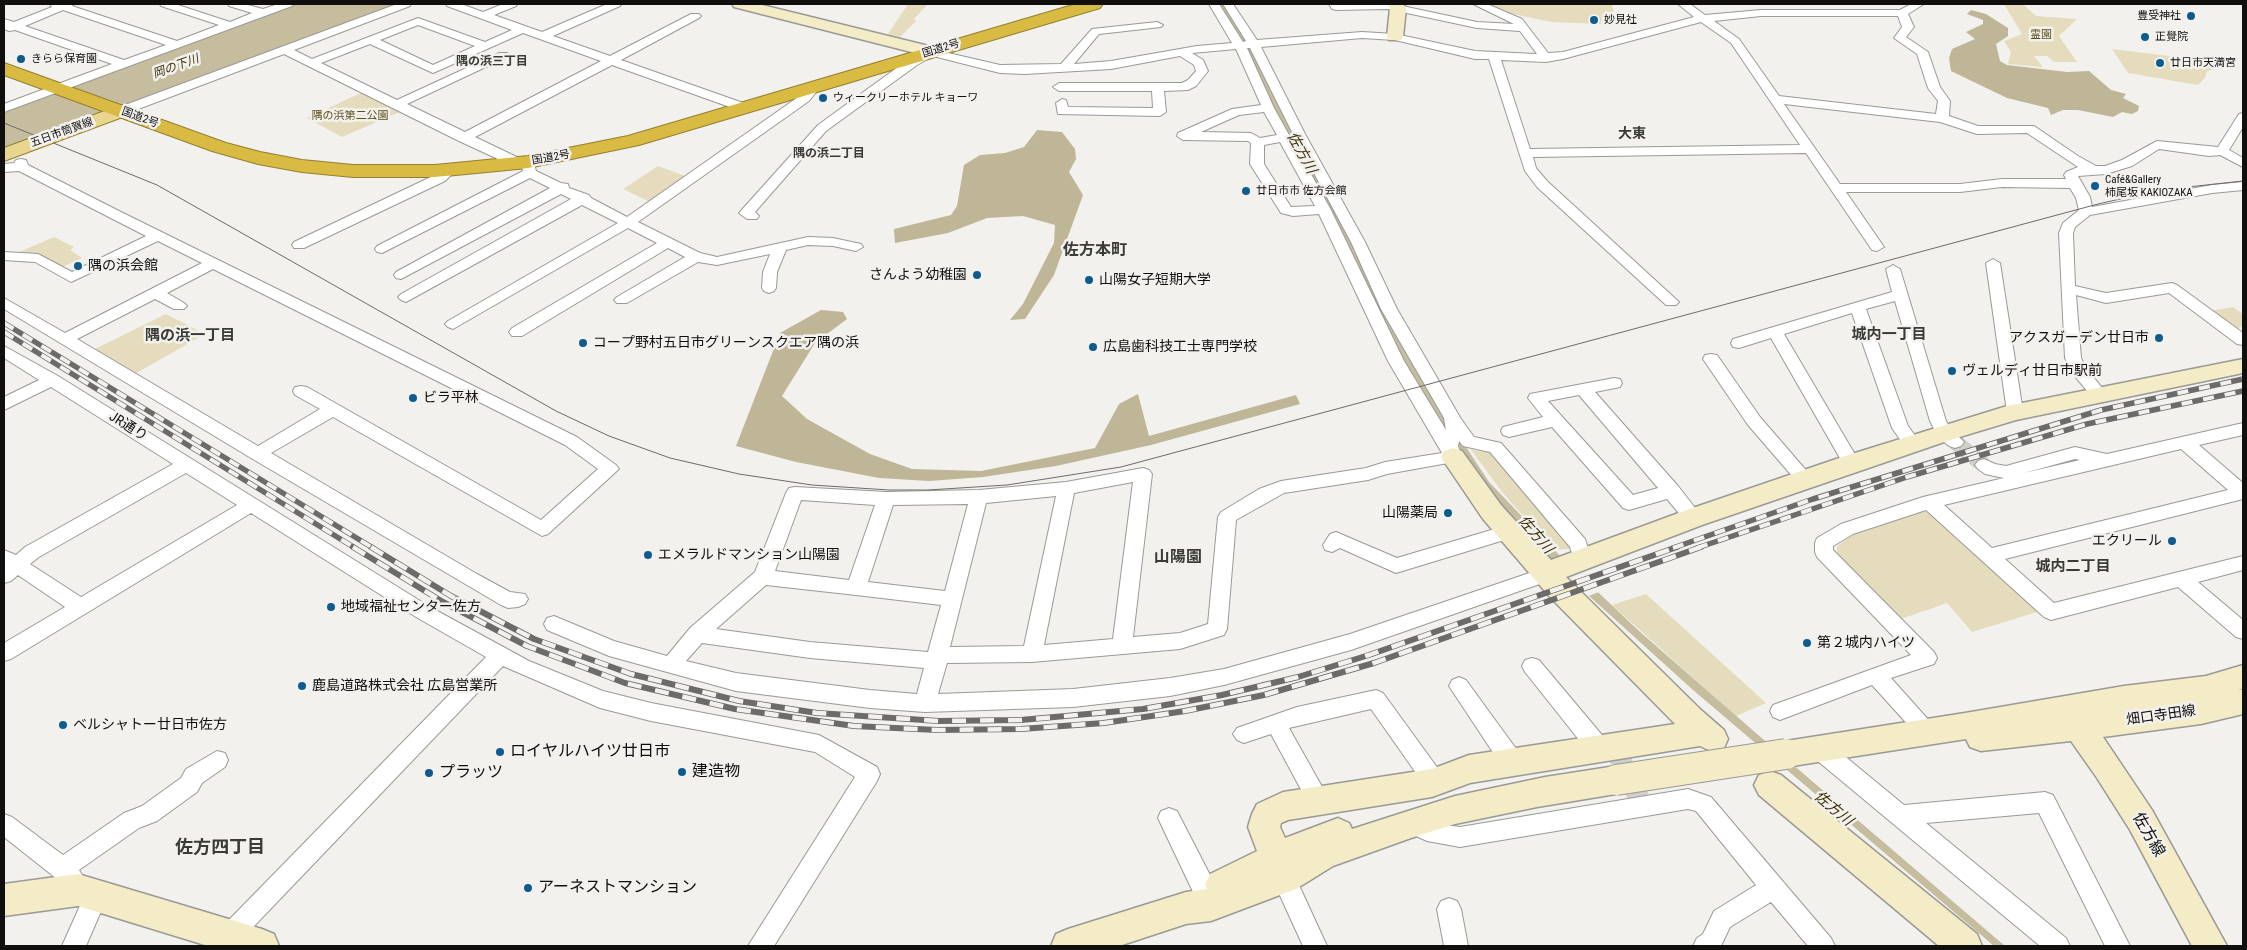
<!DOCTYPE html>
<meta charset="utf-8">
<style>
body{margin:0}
#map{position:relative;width:2247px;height:950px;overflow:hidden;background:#f2f1ed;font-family:"Roboto Condensed",sans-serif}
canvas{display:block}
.frame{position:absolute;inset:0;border:5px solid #100f0e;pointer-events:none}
</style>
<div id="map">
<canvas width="2247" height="950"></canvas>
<div class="frame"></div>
</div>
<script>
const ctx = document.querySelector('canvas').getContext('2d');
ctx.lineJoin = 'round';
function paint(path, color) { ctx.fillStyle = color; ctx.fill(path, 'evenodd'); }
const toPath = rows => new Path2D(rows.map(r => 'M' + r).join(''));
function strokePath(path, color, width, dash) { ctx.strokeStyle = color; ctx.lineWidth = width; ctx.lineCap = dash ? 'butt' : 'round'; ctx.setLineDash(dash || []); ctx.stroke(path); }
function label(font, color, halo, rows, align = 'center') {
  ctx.font = font + ' "Roboto Condensed","Noto Sans JP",sans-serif'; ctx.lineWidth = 5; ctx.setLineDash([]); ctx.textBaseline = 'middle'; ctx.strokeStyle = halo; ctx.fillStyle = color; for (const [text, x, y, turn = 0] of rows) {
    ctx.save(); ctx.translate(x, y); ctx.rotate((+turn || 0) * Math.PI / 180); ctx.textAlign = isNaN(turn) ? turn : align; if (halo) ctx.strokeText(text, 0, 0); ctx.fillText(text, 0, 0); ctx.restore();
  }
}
const green = toPath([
 [908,4,928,4,914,19,916,21,900,37,888,34],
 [1487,4,1612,4,1614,12,1602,16,1601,24,1551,22,1509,13],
 [2004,4,2024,5,2036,16,2077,19,2059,36,2077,62,2054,62,2047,56,2034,56,2043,67,2008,64,2011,52,2004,41,2022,34],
 [2112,49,2169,56,2195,64,2229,66,2207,71,2205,78,2198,85,2128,73],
 [363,92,402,111,342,137,307,118],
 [658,166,688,177,652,203,623,189],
 [54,237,74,247,70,250,82,258,62,267,44,256,17,253],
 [2233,307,2243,314,2243,326,2236,329,2210,311],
 [166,314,205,334,133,375,93,350],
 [1471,450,1492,453,1563,537,1570,549,1553,550,1503,493],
 [1920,511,1932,513,2040,611,1972,632,1947,603,1901,619,1837,556,1837,546,1853,535],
 [1646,594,1766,703,1736,716,1612,605]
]);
const forest = toPath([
 [1971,10,1986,14,2008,28,2008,36,1996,44,2000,61,2007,65,2067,72,2089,71,2111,90,2126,94,2123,98,2139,106,2138,111,2132,114,2122,112,2113,117,2078,110,2063,110,2051,115,2048,108,2007,98,1951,71,1949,58,1952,49,1975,39,1966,32,1983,24,1983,20,1967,14],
 [1037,130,1062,132,1075,149,1076,159,1069,172,1083,195,1054,275,1025,319,1010,320,1023,304,1054,243,1055,225,1023,216,987,218,948,233,895,243,894,229,951,215,957,206,964,165,980,155,1005,153,1024,147],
 [821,310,843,312,847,319,815,343,782,396,807,419,870,454,912,469,981,471,1095,448,1119,404,1138,394,1149,436,1296,395,1300,404,1151,445,1056,466,983,477,929,481,879,478,796,462,736,446,780,333]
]);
const water = toPath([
 [296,4,397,4,4,150,4,111],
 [1218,4,1224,4,1256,57,1279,107,1318,175,1449,421,1489,482,1563,559,1639,631,1757,734,2005,946,1994,946,1693,690,1567,576,1483,486,1457,452,1410,374,1269,101,1250,57]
]);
const pier = toPath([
 [1579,572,1599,592,1586,597,1565,577]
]);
const streetTunnelFar1 = toPath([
 [1955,442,1984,465]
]);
const streetTunnel = toPath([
 [1616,751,1640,800]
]);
const street = toPath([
 [50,4,73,4,72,6,177,41,219,25,161,6,160,4,175,4,230,22,252,13,229,6,228,4,244,4,263,9,278,4,293,4,292,6,4,112,4,104,112,64,15,30,9,31,4,29,4,19,14,22,52,7,50,4],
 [63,10,166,45,124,60,25,26,63,10],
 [397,4,411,4,410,6,294,50,312,59,418,18,485,42,512,30,447,6,446,4,461,4,483,12,503,4,517,4,516,6,494,15,542,32,607,4,621,4,620,6,553,36,610,56,691,14,699,14,701,16,699,18,621,60,749,105,751,108,749,111,741,111,612,65,475,137,523,160,528,158,533,159,536,171,561,183,568,184,569,188,589,195,591,198,627,217,801,95,810,84,818,84,820,87,809,101,638,222,700,253,717,257,808,237,833,238,861,244,863,247,856,251,833,246,808,245,786,250,777,272,776,288,774,291,769,293,764,291,762,288,763,272,770,254,717,265,698,262,627,303,617,303,614,300,617,297,685,257,668,248,522,336,512,336,509,332,512,328,657,243,628,228,453,329,448,327,445,324,448,321,618,223,582,205,406,302,401,300,398,297,401,294,571,199,561,194,401,279,396,278,394,275,396,272,550,188,530,178,382,253,377,252,375,249,377,246,523,171,522,166,513,166,459,141,284,54,125,114,121,115,115,111,117,108,397,4],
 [418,25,475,46,433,65,380,40,418,25],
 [523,33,601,61,465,132,407,104,507,57,509,55,507,53,499,53,397,100,321,63,370,44,433,73,523,33],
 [1209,4,1219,4,1243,42,1246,41,1223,4,1233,4,1257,40,1362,32,1395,34,1475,51,1535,54,1537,54,1520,31,1477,28,1388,9,1336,10,1332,9,1329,4,1393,4,1477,22,1514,24,1473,4,1487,4,1522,19,1548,53,1563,52,1694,17,1678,4,1690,4,1705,15,1761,10,1900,10,1911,4,1924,4,1908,14,1914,27,1906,37,1928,52,1940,87,1950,101,1949,116,1978,126,2034,126,2078,156,2096,166,2105,166,2122,160,2157,141,2218,147,2239,114,2243,113,2243,127,2229,150,2243,158,2243,167,2220,155,2209,156,2159,149,2132,166,2106,174,2078,176,2090,197,2092,207,2212,185,2243,182,2243,190,2212,193,2090,215,2075,227,2073,233,2075,286,2106,293,2172,283,2177,285,2243,333,2243,345,2237,344,2169,293,2106,303,2076,295,2081,358,2086,368,2107,394,2105,398,2099,400,2093,398,2073,374,2065,358,2059,233,2063,223,2079,210,2076,198,2070,188,2002,187,1960,192,1846,192,1884,247,1877,251,1872,250,1806,153,1533,157,1536,168,1547,181,1679,302,1676,305,1666,305,1537,187,1525,171,1489,59,1475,59,1395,40,1362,38,1261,47,1305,134,1365,242,1397,309,1461,419,1474,437,1501,443,1585,539,1591,558,1589,563,1582,565,1575,563,1570,547,1490,452,1463,446,1459,441,1458,446,1462,457,1459,461,1387,474,1368,480,1284,493,1236,520,1227,629,1224,635,1180,649,1032,662,947,663,938,694,1073,689,1170,678,1224,669,1350,634,1547,567,1554,569,1556,574,1554,579,1351,650,1224,685,1170,696,1073,707,925,712,870,708,736,691,609,656,547,630,544,624,547,618,554,616,614,641,667,656,690,628,755,572,786,493,789,488,795,487,886,492,979,490,1066,482,1143,468,1149,470,1152,474,1133,637,1180,633,1208,624,1218,517,1221,512,1259,489,1281,481,1366,468,1385,462,1442,453,1388,361,1319,214,1293,216,1281,213,1250,164,1251,143,1248,141,1183,140,1177,136,1178,133,1232,109,1261,105,1236,49,1192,53,1203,60,1208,71,1196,86,1188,90,1164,91,1166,112,1160,116,1058,114,1056,103,1062,99,1066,100,1068,107,1153,108,1152,91,1059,91,1053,87,1059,83,1182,83,1188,80,1196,71,1194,65,1180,56,1111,69,1025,74,1000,73,933,56,917,65,826,131,755,212,759,216,757,219,747,219,739,213,818,125,909,59,927,50,931,49,1000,65,1061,64,1092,29,1157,22,1163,25,1161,27,1099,34,1074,64,1111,61,1197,46,1232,43,1209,4],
 [1761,16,1898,16,1902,27,1894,38,1917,54,1928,88,1938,101,1936,114,1779,96,1739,39,1714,21,1761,16],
 [1701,22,1731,43,1800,145,1530,149,1501,60,1546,62,1563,59,1701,22],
 [1247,48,1250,48,1293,134,1351,242,1381,309,1444,418,1446,430,1404,361,1331,210,1274,108,1247,48],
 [1784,104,1940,122,1977,134,2027,133,2078,167,2066,172,2064,175,2066,179,2002,179,1960,184,1840,184,1784,104],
 [1264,112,1277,135,1260,138,1251,133,1201,132,1239,115,1264,112],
 [1280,142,1315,206,1291,207,1264,164,1264,145,1280,142],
 [1133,482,1113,639,1044,645,1074,493,1133,482],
 [1056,496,1024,646,950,647,986,503,1056,496],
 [801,500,875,505,849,580,775,571,801,500],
 [968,504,945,591,868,582,893,505,968,504],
 [766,585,856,595,941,605,928,652,810,642,716,629,766,585],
 [702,643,810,658,924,668,917,694,870,690,736,673,686,661,702,643],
 [21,159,26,160,28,165,123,213,577,437,616,465,619,469,548,534,542,536,333,417,271,453,477,574,510,592,525,594,528,599,525,604,518,607,508,608,501,605,251,458,4,309,4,298,65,333,202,263,158,241,71,282,35,262,4,260,4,252,38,254,72,272,146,236,19,171,4,172,4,164,14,163,16,160,21,159],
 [213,269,565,445,598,469,541,520,307,387,301,386,295,387,293,391,295,395,320,409,258,446,77,339,155,299,174,309,184,309,187,306,184,303,167,293,213,269],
 [449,166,456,170,445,181,304,248,294,248,292,245,294,242,435,175,444,167,449,166],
 [1993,259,2000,263,2023,412,2021,416,2015,418,2009,416,2007,412,1986,263,1993,259],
 [1893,265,1900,269,1946,421,1951,429,1964,442,1961,446,1955,448,1949,446,1938,437,1930,421,1895,301,1866,309,1908,426,1921,444,1918,448,1912,450,1906,448,1892,428,1852,313,1784,334,1860,463,1857,467,1851,469,1845,467,1771,338,1739,348,1733,347,1731,343,1733,339,1770,328,1892,292,1886,269,1893,265],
 [4,346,58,376,430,607,529,661,603,691,651,703,819,735,877,767,880,774,877,781,774,946,748,946,855,777,815,752,651,721,600,708,503,666,237,944,233,946,221,944,217,936,221,928,486,657,416,617,251,513,11,659,4,661,4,643,65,607,18,575,11,581,4,583,4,550,16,555,25,547,173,464,51,387,4,410,4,397,39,380,4,358,4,346],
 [186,473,237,505,81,597,30,564,39,557,186,473],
 [1711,354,1717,355,1760,417,1811,476,1814,480,1811,484,1805,486,1799,484,1748,425,1703,359,1705,355,1711,354],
 [1614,378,1620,379,1622,383,1620,387,1595,392,1678,486,1699,513,1702,518,1699,523,1693,525,1687,523,1667,499,1629,510,1623,508,1552,427,1509,437,1503,435,1501,431,1503,427,1543,417,1528,398,1530,394,1614,378],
 [1579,395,1658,488,1633,495,1548,401,1579,395],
 [2243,423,2243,435,2199,445,2243,483,2243,499,2005,559,2054,603,2243,556,2243,570,2198,582,2243,620,2243,639,2236,637,2178,587,2051,620,2044,617,1926,510,1853,534,1833,546,1833,550,1934,652,1937,658,1934,664,1891,678,1934,726,1938,732,1934,738,1927,741,1920,738,1872,685,1780,720,1773,717,1770,711,1773,705,1911,655,1817,557,1815,552,1815,543,1817,538,1841,524,1923,497,2004,478,1985,474,1978,469,1975,465,1978,461,1984,459,1995,464,2006,466,2075,447,2107,454,2243,423],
 [2181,449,2228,490,1992,548,1944,505,2181,449],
 [2075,459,2080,460,2024,473,2075,459],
 [1508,525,1514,527,1517,532,1514,537,1396,573,1340,548,1332,552,1325,550,1323,545,1330,534,1336,532,1397,558,1508,525],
 [1532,658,1539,660,1607,741,1610,748,1607,755,1599,757,1591,755,1525,672,1522,666,1525,660,1532,658],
 [1459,677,1466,680,1514,746,1522,754,1525,761,1522,768,1514,770,1506,768,1498,760,1449,686,1452,680,1459,677],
 [1376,690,1383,693,1439,770,1443,783,1440,790,1432,793,1424,790,1421,780,1371,709,1289,728,1330,801,1327,808,1319,811,1311,808,1271,734,1244,743,1237,740,1233,734,1237,728,1297,707,1376,690],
 [1822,742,1830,744,1904,805,2045,792,2053,795,2130,946,2105,946,2039,813,1926,823,2066,938,2070,946,2040,946,1814,758,1811,751,1814,744,1822,742],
 [217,751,225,753,228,760,225,767,202,783,197,792,157,821,139,828,79,870,82,875,78,883,70,886,62,883,4,837,4,814,12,817,63,855,124,813,142,806,181,778,186,769,217,751],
 [1688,789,1711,797,1831,938,1835,946,1808,946,1771,902,1730,927,1721,946,1693,946,1697,938,1703,934,1714,911,1756,885,1696,811,1688,809,1460,847,1427,841,1403,830,1400,823,1403,816,1411,813,1437,824,1460,827,1688,789],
 [1169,808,1177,811,1210,875,1223,905,1219,913,1211,916,1203,913,1158,818,1161,811,1169,808],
 [1284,867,1292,870,1327,946,1303,946,1272,878,1276,870,1284,867],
 [91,880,104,887,108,895,86,946,62,946,83,899,79,891,83,883,91,880],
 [1449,898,1457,901,1461,909,1468,946,1444,946,1437,909,1441,901,1449,898]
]);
const secondary = toPath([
 [732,4,758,4,937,48,939,52,937,56,931,57,734,7,732,4],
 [1387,4,1403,4,1406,8,1403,37,1401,40,1389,40,1387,37,1390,8,1387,4],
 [2243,359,2243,373,2016,420,1953,439,1702,525,1566,577,1701,710,1724,730,1728,739,1724,748,1713,752,1700,746,1470,783,1432,797,1288,820,1281,823,1280,827,1285,838,1338,818,1349,823,1352,829,1455,796,1545,777,1616,766,1627,770,1632,780,1627,790,1616,794,1537,807,1455,824,1411,838,1333,866,1296,889,1211,921,1186,924,1119,946,1051,946,1056,934,1068,929,1186,892,1207,889,1205,885,1210,874,1257,851,1248,827,1252,814,1257,804,1283,792,1432,769,1469,755,1675,724,1549,596,1483,519,1441,457,1444,451,1453,448,1462,451,1501,505,1551,560,1684,511,1842,457,2007,406,2243,359],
 [2243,665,2243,689,2238,690,2243,690,2243,714,2201,724,2103,737,2152,810,2227,946,2192,946,2130,830,2097,778,2071,741,1981,751,1970,747,1966,739,1786,767,1775,763,1771,754,1775,745,1786,741,1965,713,2124,686,2206,676,2243,665],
 [1770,771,1781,775,1977,934,1982,946,1939,946,1759,795,1754,785,1759,775,1770,771],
 [78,874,262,929,274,934,279,946,208,946,78,906,4,916,4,884,78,874]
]);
const primary = toPath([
 [121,105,128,107,131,111,128,115,4,161,4,148,121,105]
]);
const highway = toPath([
 [1076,4,1103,4,1100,8,639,145,528,168,435,177,353,177,302,172,258,164,212,151,4,75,4,63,226,143,260,152,302,160,353,165,435,165,528,156,628,136,1076,4]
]);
const tram = toPath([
 [4,123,157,185,556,411,609,436,670,458,739,474,812,485,889,490,928,490,1007,485,1121,467,2098,204,2160,190,2243,181]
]);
const railFar1 = toPath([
 [4,323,373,548],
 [4,332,355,548],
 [1673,548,1813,499,2101,410,2243,379],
 [1697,548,1907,477,2087,424,2243,391]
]);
const rail = toPath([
 [353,547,443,602,527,646,625,683,735,709,854,726,937,730,1021,729,1104,723,1185,711,1264,695,1374,663,1701,547],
 [371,547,451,596,534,639,631,674,739,701,817,713,939,721,1021,720,1143,709,1222,695,1298,677,1369,655,1677,547]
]);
const secondaryBridge = toPath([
 [1616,780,1786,754]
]);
const markers = [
 [2191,16,5,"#0e5c8f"],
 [1594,20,5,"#0e5c8f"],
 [2145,37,5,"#0e5c8f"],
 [21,59,5,"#0e5c8f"],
 [2160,63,5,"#0e5c8f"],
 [823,98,5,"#0e5c8f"],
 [2095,186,5,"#0e5c8f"],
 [1246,191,5,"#0e5c8f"],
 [78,266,5,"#0e5c8f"],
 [977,275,5,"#0e5c8f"],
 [1089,280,5,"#0e5c8f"],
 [2159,338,5,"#0e5c8f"],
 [583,343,5,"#0e5c8f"],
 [1093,347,5,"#0e5c8f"],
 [1952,371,5,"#0e5c8f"],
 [413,398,5,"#0e5c8f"],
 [1448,513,5,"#0e5c8f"],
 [2172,541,5,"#0e5c8f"],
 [648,555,5,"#0e5c8f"],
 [331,607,5,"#0e5c8f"],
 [1807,643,5,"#0e5c8f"],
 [302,686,5,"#0e5c8f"],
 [63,725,5,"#0e5c8f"],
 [500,752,5,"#0e5c8f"],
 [682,772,5,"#0e5c8f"],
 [429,773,5,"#0e5c8f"],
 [528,888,5,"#0e5c8f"]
];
const farPoinames = [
 ["豊受神社",2181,16,"right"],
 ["妙見社",1604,20],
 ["正覺院",2155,37],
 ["きらら保育園",31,59],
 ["廿日市天満宮",2170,63],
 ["ウィークリーホテル キョーワ",833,98],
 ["Café&Gallery",2105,180],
 ["柿尾坂 KAKIOZAKA",2105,193],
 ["廿日市市 佐方会館",1256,191]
];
const farParknames = [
 ["霊園",2041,35],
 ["隅の浜第二公園",350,116]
];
const farStreetnames = [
 ["国道2号",941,49,-17],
 ["国道2号",140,118,20],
 ["五日市筒賀線",62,133,-20],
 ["国道2号",551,158,-10]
];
const farNeighbourhoodnames = [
 ["隅の浜三丁目",492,62],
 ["隅の浜二丁目",829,154]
];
const farWaternames = [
 ["岡の下川",176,67,-20]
];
const farQuarternames = [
 ["大東",1632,134]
];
const poiNames = [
 ["隅の浜会館",88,266],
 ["さんよう幼稚園",967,275,"right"],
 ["山陽女子短期大学",1099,280],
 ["アクスガーデン廿日市",2149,338,"right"],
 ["コープ野村五日市グリーンスクエア隅の浜",593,343],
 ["広島歯科技工士専門学校",1103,347],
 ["ヴェルディ廿日市駅前",1962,371],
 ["ビラ平林",423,398],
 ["山陽薬局",1438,513,"right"],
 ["エクリール",2162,541,"right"],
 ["エメラルドマンション山陽園",658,555],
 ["地域福祉センター佐方",341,607],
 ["第２城内ハイツ",1817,643],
 ["鹿島道路株式会社 広島営業所",312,686],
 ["ベルシャトー廿日市佐方",73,725]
];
const streetNames = [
 ["JR通り",128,427,32],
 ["畑口寺田線",2161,716,-8]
];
const waterNames = [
 ["佐方川",1301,153,61],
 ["佐方川",1535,535,49],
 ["佐方川",1833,809,40]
];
const neighbourhoodNames = [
 ["城内一丁目",1889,335],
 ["隅の浜一丁目",190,336],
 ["城内二丁目",2073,567]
];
const quarterNames = [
 ["佐方本町",1095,251],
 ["山陽園",1178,558]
];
const nearPoinames = [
 ["ロイヤルハイツ廿日市",510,752],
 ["建造物",692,772],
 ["プラッツ",439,773],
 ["アーネストマンション",538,888]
];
const nearStreetnames = [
 ["佐方線",2148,835,60]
];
const nearNeighbourhoodnames = [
 ["佐方四丁目",220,848]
];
paint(green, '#e4dcbc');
paint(forest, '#beb697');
paint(water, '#c5bd9e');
paint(pier, '#f2f1ed');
strokePath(streetTunnelFar1, '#d0cfcc', 16, [16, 8]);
strokePath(streetTunnel, '#d0cfcc', 21, [21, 11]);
strokePath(street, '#9a9995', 2);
strokePath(secondary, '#9a9995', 3);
strokePath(primary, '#937f31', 2);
strokePath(highway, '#937f31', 2);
paint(street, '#fff');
paint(secondary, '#f4ebc7');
paint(primary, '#e8d68f');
paint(highway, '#d9bb44');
strokePath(tram, '#6c6b69', 1);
strokePath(railFar1, '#6c6b69', 5.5);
strokePath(rail, '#6c6b69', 6);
strokePath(railFar1, '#f2f1ed', 4, [11]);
strokePath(rail, '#f2f1ed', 4.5, [14]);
strokePath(secondaryBridge, '#9a9995', 32, []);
strokePath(secondaryBridge, '#f4ebc7', 30);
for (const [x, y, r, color] of markers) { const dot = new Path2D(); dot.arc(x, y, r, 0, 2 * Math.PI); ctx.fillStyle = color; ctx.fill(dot); strokePath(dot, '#f2f1ed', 2); }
label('11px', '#100f0e', '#f2f1ed', farPoinames, 'left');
label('11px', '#5c4e19', '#f2f1ed', farParknames);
label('11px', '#100f0e', '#f2f1ed', farStreetnames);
label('bold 12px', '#3a3a37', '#f2f1ed', farNeighbourhoodnames);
label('italic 12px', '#3e340b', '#f2f1ed', farWaternames);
label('bold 14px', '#3a3a37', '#f2f1ed', farQuarternames);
label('14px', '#100f0e', '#f2f1ed', poiNames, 'left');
label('14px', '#100f0e', '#f2f1ed', streetNames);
label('italic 15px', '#3e340b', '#f2f1ed', waterNames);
label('bold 15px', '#3a3a37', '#f2f1ed', neighbourhoodNames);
label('bold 16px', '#3a3a37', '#f2f1ed', quarterNames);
label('16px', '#100f0e', '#f2f1ed', nearPoinames, 'left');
label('16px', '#100f0e', '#f2f1ed', nearStreetnames);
label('bold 18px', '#3a3a37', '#f2f1ed', nearNeighbourhoodnames);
</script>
